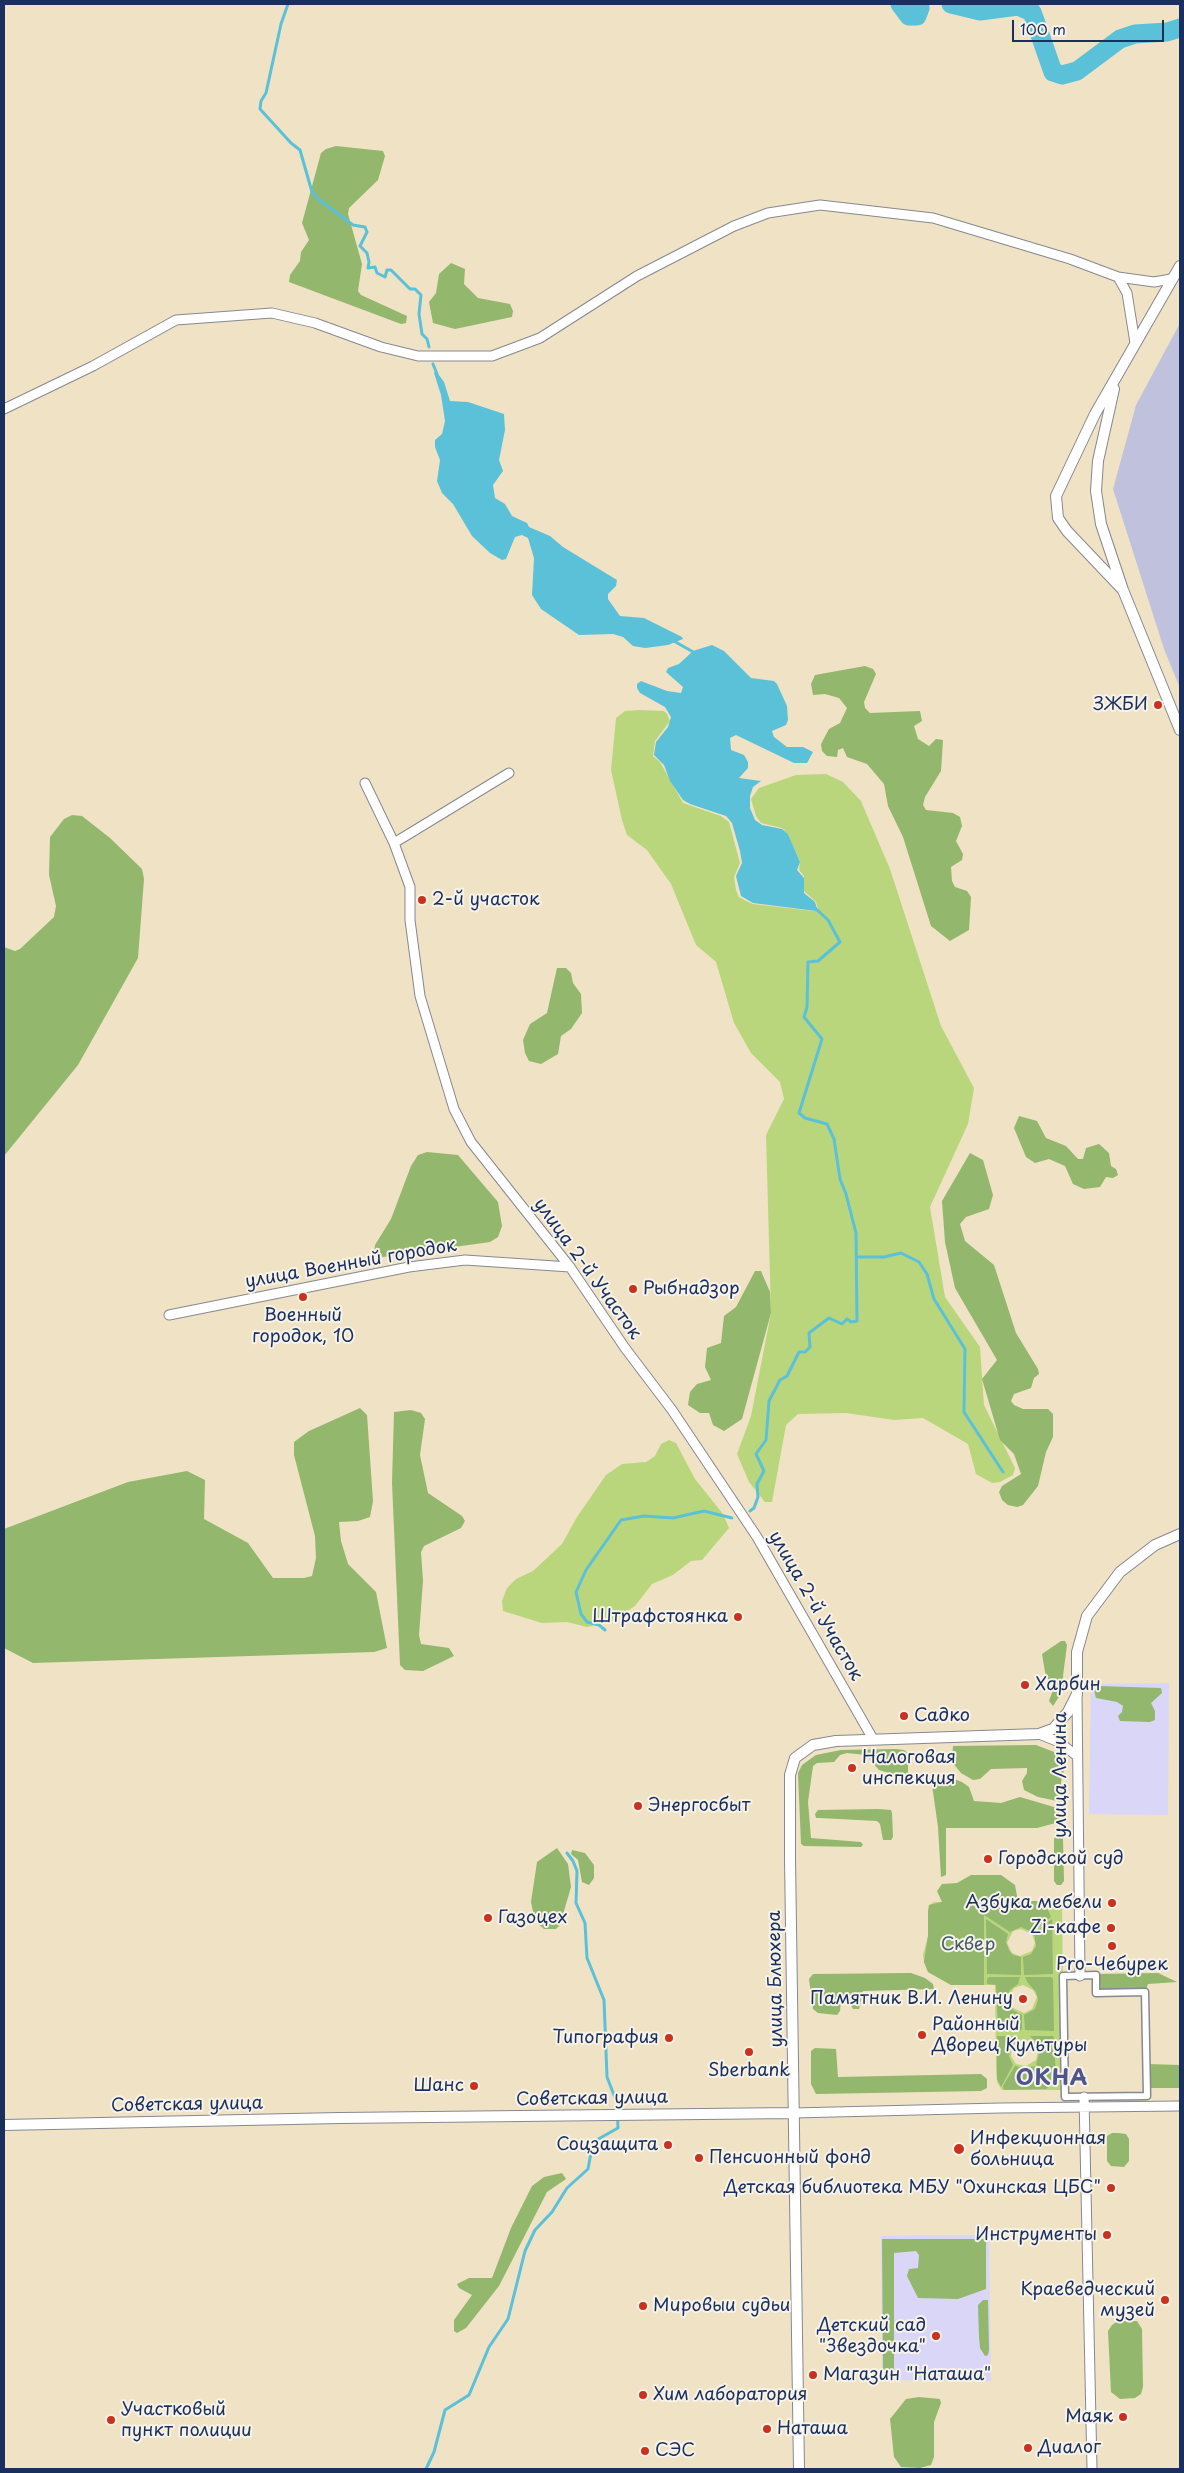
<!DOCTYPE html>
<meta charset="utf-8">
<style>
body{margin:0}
#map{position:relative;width:1184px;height:2473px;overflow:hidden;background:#f0e2c5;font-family:"Playpen Sans",sans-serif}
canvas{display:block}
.frame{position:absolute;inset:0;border:5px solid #1b2f5e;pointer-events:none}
.scale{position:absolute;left:1012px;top:20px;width:152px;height:22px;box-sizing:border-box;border:2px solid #1b2f5e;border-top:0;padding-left:6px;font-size:15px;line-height:18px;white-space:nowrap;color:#1b2f5e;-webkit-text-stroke:4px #f7f3e8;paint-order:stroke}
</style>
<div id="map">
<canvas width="1184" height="2473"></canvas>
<div class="frame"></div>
<div class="scale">100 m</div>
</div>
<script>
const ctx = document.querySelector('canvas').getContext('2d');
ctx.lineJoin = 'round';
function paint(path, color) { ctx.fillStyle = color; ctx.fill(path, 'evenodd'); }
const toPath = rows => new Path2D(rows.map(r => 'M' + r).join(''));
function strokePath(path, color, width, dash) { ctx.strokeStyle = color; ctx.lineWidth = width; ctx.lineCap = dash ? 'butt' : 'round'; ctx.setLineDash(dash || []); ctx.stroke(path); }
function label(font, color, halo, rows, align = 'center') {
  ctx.font = font + ' "Playpen Sans",sans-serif'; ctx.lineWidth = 4; ctx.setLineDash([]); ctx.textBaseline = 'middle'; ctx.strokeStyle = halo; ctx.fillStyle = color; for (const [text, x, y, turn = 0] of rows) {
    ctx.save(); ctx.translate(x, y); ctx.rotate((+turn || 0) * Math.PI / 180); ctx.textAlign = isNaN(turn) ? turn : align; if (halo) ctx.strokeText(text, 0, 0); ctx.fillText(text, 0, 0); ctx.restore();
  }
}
const built = toPath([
 [1169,1683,1168,1815,1089,1814,1091,1684],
 [989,2235,991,2381,890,2380,882,2374,881,2236]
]);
const industrial = toPath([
 [1180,323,1180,688,1164,649,1113,489,1136,405]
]);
const green = toPath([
 [639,710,664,711,667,714,670,721,655,741,653,756,660,762,683,803,721,816,729,822,740,863,734,877,736,890,739,897,746,901,753,904,813,911,818,909,816,902,804,891,804,876,799,870,800,862,788,834,782,828,761,823,756,816,751,799,759,788,796,775,826,774,843,782,861,801,890,869,941,1026,974,1088,968,1124,930,1207,945,1297,980,1347,984,1405,1015,1468,1013,1475,1000,1482,992,1483,976,1474,968,1444,923,1418,894,1420,846,1413,798,1414,786,1425,772,1502,765,1502,749,1482,737,1454,751,1416,771,1313,766,1135,784,1099,780,1082,751,1053,734,1023,716,962,696,945,671,884,647,850,627,835,622,820,611,770,616,718,625,711],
 [669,1440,676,1443,695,1479,723,1514,729,1528,702,1560,691,1561,673,1575,652,1584,635,1606,610,1622,587,1627,567,1622,542,1623,503,1611,502,1601,507,1588,516,1579,533,1571,562,1544,577,1517,606,1475,622,1464,646,1462,655,1456,661,1444],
 [1062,1901,1064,2090,1002,2090,997,2082,996,2069,995,1985,951,1985,928,1972,924,1962,923,1955,928,1936,929,1905,934,1902],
 [1021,1929,1032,1934,1035,1943,1032,1951,1020,1956,1012,1953,1007,1943,1013,1931],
 [1023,1985,1033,1990,1037,1997,1032,2009,1024,2013,1011,2007,1009,1997,1014,1988],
 [1023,2039,1034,2043,1038,2051,1036,2060,1026,2066,1016,2064,1011,2056,1012,2047]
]);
const forest = toPath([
 [336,146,383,151,385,156,378,180,349,208,348,214,362,264,358,291,361,295,407,316,406,323,401,324,289,282,290,275,300,261,301,252,309,240,302,223,321,153,326,149],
 [451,263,465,269,464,284,478,298,510,304,513,311,512,317,455,329,433,323,429,302,436,293,439,274],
 [865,666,873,669,876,674,864,702,865,708,870,713,920,711,922,721,914,726,918,739,929,746,936,739,943,740,941,771,925,797,923,805,926,810,953,813,960,817,962,826,956,841,963,854,962,860,951,867,952,881,955,887,967,891,971,897,969,930,950,941,931,926,903,837,888,806,884,784,867,764,847,757,843,748,838,750,837,757,827,756,822,751,821,744,829,729,840,723,847,708,839,698,825,694,813,695,811,684,815,675],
 [72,815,82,816,110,838,142,869,144,879,138,958,78,1065,4,1156,4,947,15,951,20,949,54,917,56,906,49,875,50,837,64,819],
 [557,968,566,968,571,973,573,983,581,994,582,1013,571,1029,561,1036,558,1054,541,1064,529,1061,525,1053,523,1040,530,1024,547,1013],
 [1019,1116,1037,1121,1046,1138,1066,1146,1078,1159,1083,1159,1086,1148,1099,1144,1109,1153,1111,1166,1116,1169,1118,1175,1113,1178,1106,1177,1100,1187,1084,1189,1073,1184,1065,1166,1049,1159,1035,1163,1026,1157,1014,1128],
 [427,1152,458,1155,498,1202,502,1226,498,1237,490,1242,383,1257,374,1254,375,1245,391,1219,411,1166,418,1155],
 [970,1153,983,1160,993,1195,989,1209,966,1217,960,1224,965,1241,994,1265,1016,1333,1038,1369,1039,1374,1034,1378,1031,1388,1014,1394,1011,1401,1014,1405,1023,1409,1048,1409,1053,1414,1053,1437,1046,1452,1038,1486,1023,1505,1017,1507,1008,1505,1002,1500,999,1492,1002,1486,1021,1474,1014,1454,1000,1440,982,1379,997,1360,955,1288,945,1242,942,1201],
 [755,1271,761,1271,770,1292,771,1313,742,1419,724,1431,713,1425,709,1413,700,1413,688,1405,690,1392,697,1384,711,1380,705,1367,707,1348,721,1343,724,1316,736,1307],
 [360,1408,367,1415,373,1501,370,1517,358,1521,339,1522,341,1541,348,1564,376,1592,387,1648,374,1652,33,1663,4,1648,4,1529,128,1482,187,1471,205,1480,204,1519,248,1543,273,1578,304,1578,312,1576,316,1558,315,1536,294,1455,294,1442,309,1431],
 [411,1410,421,1413,425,1419,420,1455,428,1493,462,1516,465,1521,461,1528,424,1546,421,1552,423,1581,419,1635,421,1644,449,1648,454,1656,423,1671,405,1670,400,1665,392,1483,394,1412],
 [1061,1641,1065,1641,1067,1645,1063,1676,1064,1689,1053,1706,1049,1701,1053,1690,1045,1672,1042,1654],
 [1098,1686,1161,1688,1162,1693,1151,1703,1155,1711,1155,1720,1150,1722,1120,1721,1118,1716,1122,1712,1123,1706,1117,1702,1096,1698,1094,1690],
 [1036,1745,1062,1755,1064,1770,1061,1782,1062,1802,1038,1797,1024,1790,1022,1781,1027,1773,1027,1768,991,1769,980,1779,973,1780,961,1773,952,1762,953,1746],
 [895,1749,904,1750,908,1753,908,1774,905,1778,879,1770,866,1755,847,1753,840,1755,834,1762,817,1763,813,1766,808,1802,811,1838,861,1842,863,1845,861,1847,804,1846,801,1844,798,1773,802,1765,816,1755,841,1750],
 [941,1777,948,1777,962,1782,969,1787,974,1801,1001,1803,1020,1797,1054,1807,1063,1813,1064,1818,1063,1821,1037,1828,946,1828,946,1875,941,1877,938,1827,932,1785],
 [878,1809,891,1810,892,1813,893,1837,891,1840,883,1840,880,1824,877,1821,820,1818,816,1818,815,1814,818,1810],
 [1057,1834,1062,1835,1063,1839,1064,1881,1061,1885,1057,1885,1054,1881,1054,1839],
 [557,1848,568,1864,571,1887,560,1925,556,1929,544,1929,535,1921,531,1902,537,1862],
 [572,1850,585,1853,594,1865,594,1878,589,1885,582,1882,578,1860,571,1854],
 [971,1875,1001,1875,1015,1885,1018,1901,1037,1901,1048,1910,1051,1917,1032,1932,1021,1927,1010,1932,984,1915,984,1985,951,1985,928,1972,924,1962,928,1936,928,1911,929,1905,942,1902,937,1891,942,1884,957,1883],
 [986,1919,1008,1934,1006,1942,1009,1950,1013,1955,1021,1957,1021,1975,987,1974],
 [1052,1919,1053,1974,1024,1975,1023,1957,1031,1954,1036,1946,1034,1933],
 [911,1973,925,1978,933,1984,934,1989,863,1991,859,2009,853,2009,848,2000,841,2001,840,2011,837,2015,818,2013,813,2009,809,1979,813,1974],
 [1158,1973,1177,1982,1148,1984,1145,1992,1096,1993,1098,1974],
 [989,1977,1020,1977,1018,1984,1010,1990,1007,1997,1013,2010,1022,2015,1022,2029,1020,2031,998,2030,996,1985,987,1984,987,1979],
 [1025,1977,1051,1977,1053,1979,1054,2031,1025,2030,1024,2015,1035,2009,1038,2000,1036,1992,1028,1983],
 [997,2036,1017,2036,1019,2038,1010,2047,1009,2056,1013,2065,1001,2087,997,2079],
 [1030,2036,1053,2036,1054,2038,1056,2079,1053,2083,1036,2064,1040,2051,1037,2043],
 [815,2048,836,2049,838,2077,981,2074,987,2079,987,2088,981,2091,816,2094,811,2084,811,2051],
 [1146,2064,1180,2065,1180,2088,1146,2088],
 [1015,2066,1025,2068,1035,2066,1050,2084,1050,2086,1046,2089,1004,2090,1003,2086],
 [1118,2133,1126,2134,1129,2139,1129,2161,1124,2167,1111,2166,1107,2161,1107,2136,1112,2133],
 [562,2173,566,2179,547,2192,499,2286,466,2328,457,2333,454,2331,454,2320,472,2295,459,2288,457,2284,469,2278,492,2278,511,2228,532,2186,544,2177],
 [882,2239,986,2239,986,2289,958,2299,918,2298,907,2276,909,2269,918,2268,919,2255,916,2251,894,2253,894,2371,892,2374,888,2375,883,2370],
 [983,2300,988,2300,989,2350,988,2355,985,2356,980,2348,979,2337,978,2305],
 [1118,2321,1137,2321,1142,2329,1143,2387,1141,2394,1135,2398,1120,2399,1111,2392,1108,2331,1112,2325],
 [919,2397,940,2399,941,2403,934,2422,934,2457,931,2465,920,2468,901,2467,894,2457,890,2419,906,2399]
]);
const water = toPath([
 [436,371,444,382,450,401,468,402,504,414,505,430,499,460,503,471,493,485,495,498,505,504,512,516,527,523,529,527,550,536,563,547,617,580,616,586,608,594,608,599,620,616,644,618,682,637,683,639,668,645,645,648,633,646,623,637,613,634,579,635,541,609,532,595,534,558,528,538,522,535,515,537,506,559,502,560,490,553,472,536,453,504,442,493,437,481,440,460,435,447,435,440,442,434,445,421,441,395,434,373],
 [712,645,724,651,751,678,774,681,777,684,787,706,788,720,786,725,772,731,774,737,787,747,803,747,813,752,807,763,794,763,736,735,730,738,731,750,744,755,748,762,748,768,739,778,761,781,753,787,750,796,750,808,755,820,762,825,782,829,788,834,800,862,797,870,804,878,804,893,815,902,817,909,816,911,753,903,741,896,736,876,742,863,740,851,732,823,726,816,690,804,683,800,670,781,664,765,654,755,656,742,668,727,671,717,665,707,640,693,637,688,637,684,641,681,646,683,667,691,681,693,683,687,666,672,668,668,679,664,693,651]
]);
const stream = toPath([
 [288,4,281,24,266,93,261,101,260,109,291,143,300,150,312,192,318,199,353,225,365,227,367,232,360,246,367,253,369,262,368,268,375,267,377,273,385,277,387,270,391,270,410,289,415,289,421,295,419,314,422,334,427,339,429,347],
 [433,364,437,374],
 [672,640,695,653],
 [857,1257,884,1257,901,1253,919,1262,927,1274,934,1299,965,1349,964,1412,1003,1472],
 [750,1511,754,1508,758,1497,757,1484,764,1471,756,1454,766,1440,769,1401,780,1380,787,1376,799,1352,805,1352,810,1347,809,1333,829,1318,842,1324,847,1319,851,1322,857,1321,856,1233,846,1194,840,1179,834,1139,827,1124,805,1118,799,1113,822,1039,804,1017,807,1007,808,962,818,961,840,942,828,920,814,907],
 [605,1630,599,1625,587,1622,581,1614,576,1592,586,1570,621,1520,644,1516,673,1518,704,1511,732,1518],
 [426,2469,434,2452,445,2410,469,2395,489,2347,508,2319,525,2251,535,2230,552,2212,567,2188,588,2169,593,2142,618,2128,617,2103,607,2077,604,2000,587,1958,585,1923,576,1903,577,1871,573,1861,567,1853]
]);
const river = toPath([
 [900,4,909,16,917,16,920,8],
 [951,4,980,11,1018,6,1032,12,1053,72,1062,75,1077,71,1120,39,1135,34,1167,32,1180,28]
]);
const pedestrian = toPath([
 [1096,1975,1096,1993,1145,1992,1147,2096,1065,2097,1063,1976,1096,1975]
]);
const minor = toPath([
 [1118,277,1154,282,1171,279],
 [4,409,93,366,176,320,272,313,315,323,381,347,418,356,492,356,540,338,637,276,734,226,768,213,820,205,933,218,1070,259,1118,277,1127,293,1135,343],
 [365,783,394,843,410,887,410,920,420,996,454,1109,471,1142,570,1267,625,1348,672,1410,757,1537,873,1739],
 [394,843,509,773],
 [169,1315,409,1267,465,1260,570,1267],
 [1077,1694,1080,1976],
 [1039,1734,1059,1742,1077,1756],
 [1084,2097,1092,2469],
 [793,2113,1000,2108,1180,2106]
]);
const tertiary = toPath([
 [1114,389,1098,461,1096,491,1101,524,1123,590,1180,730],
 [1123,590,1067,531,1058,518,1056,496,1095,414,1180,266],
 [4,2125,340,2118,793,2113],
 [799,2469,790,1859,790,1775,795,1758,813,1745,836,1741,1039,1734,1053,1729,1068,1712,1077,1694,1077,1652,1087,1616,1120,1572,1155,1545,1180,1534]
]);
const markers = [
 [1158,705,5,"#c8321e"],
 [422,900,5,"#c8321e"],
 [633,1289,5,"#c8321e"],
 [303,1297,5,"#c8321e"],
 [738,1617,5,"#c8321e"],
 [1025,1685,5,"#c8321e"],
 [904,1716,5,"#c8321e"],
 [852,1768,5,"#c8321e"],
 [638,1806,5,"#c8321e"],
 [988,1859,5,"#c8321e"],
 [1112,1903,5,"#c8321e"],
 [488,1918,5,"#c8321e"],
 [1111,1928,5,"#c8321e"],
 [1112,1946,5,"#c8321e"],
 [1023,1999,5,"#c8321e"],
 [922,2035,5,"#c8321e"],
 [669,2038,5,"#c8321e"],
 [749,2052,5,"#c8321e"],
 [474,2086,5,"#c8321e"],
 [668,2145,5,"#c8321e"],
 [959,2149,6,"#c8321e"],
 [699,2158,5,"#c8321e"],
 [1111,2188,5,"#c8321e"],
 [1107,2235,5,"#c8321e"],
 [1165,2300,5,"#c8321e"],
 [643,2306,5,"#c8321e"],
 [936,2336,5,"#c8321e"],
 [813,2375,5,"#c8321e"],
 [643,2395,5,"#c8321e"],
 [1123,2417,5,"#c8321e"],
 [111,2420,5,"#c8321e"],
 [767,2429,5,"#c8321e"],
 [1028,2448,5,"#c8321e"],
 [645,2451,5,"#c8321e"]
];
const poiNames = [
 ["ЗЖБИ",1148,705,"right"],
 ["2-й участок",432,900],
 ["Рыбнадзор",643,1289],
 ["Военный",303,1316,"center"],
 ["городок, 10",303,1337,"center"],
 ["Штрафстоянка",728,1617,"right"],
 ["Харбин",1035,1685],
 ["Садко",914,1716],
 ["Налоговая",862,1758],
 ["инспекция",862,1779],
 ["Энергосбыт",648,1806],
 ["Городской суд",998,1859],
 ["Азбука мебели",1102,1903,"right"],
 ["Газоцех",498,1918],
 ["Zi-кафе",1101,1928,"right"],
 ["Pro-Чебурек",1112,1965,"center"],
 ["Памятник В.И. Ленину",1013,1999,"right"],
 ["Районный",932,2025],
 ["Дворец Культуры",932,2046],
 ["Типография",659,2038,"right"],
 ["Sberbank",749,2071,"center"],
 ["Шанс",464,2086,"right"],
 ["Инфекционная",970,2139],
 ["больница",970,2160],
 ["Соцзащита",658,2145,"right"],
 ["Пенсионный фонд",709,2158],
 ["Детская библиотека МБУ \"Охинская ЦБС\"",1101,2188,"right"],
 ["Инструменты",1097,2235,"right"],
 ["Краеведческий",1155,2290,"right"],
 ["музей",1155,2311,"right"],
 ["Мировыи судьи",653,2306],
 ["Детский сад",926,2326,"right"],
 ["\"Звездочка\"",926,2347,"right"],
 ["Магазин \"Наташа\"",823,2375],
 ["Хим лаборатория",653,2395],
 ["Участковый",121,2410],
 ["пункт полиции",121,2431],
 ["Маяк",1113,2417,"right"],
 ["Наташа",777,2429],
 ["Диалог",1038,2448],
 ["СЭС",655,2451]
];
const streetNames = [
 ["улица Военный городок",351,1264,-10],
 ["улица 2-й Участок",587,1269,54],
 ["улица 2-й Участок",815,1606,60],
 ["улица Ленина",1061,1775,-90],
 ["улица Блюхера",776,1979,-91],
 ["Советская улица",592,2099,-1],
 ["Советская улица",187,2105,-1]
];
const parkNames = [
 ["Сквер",968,1945]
];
const districtNames = [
 ["OKHA",1052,2079]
];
paint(built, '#dad6f7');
paint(industrial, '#c0c2dd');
paint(green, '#bad67c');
paint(forest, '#93b76c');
paint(water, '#5bc1d8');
strokePath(stream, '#5bc1d8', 3);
strokePath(river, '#5bc1d8', 19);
strokePath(pedestrian, '#868892', 9);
strokePath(minor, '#868892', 11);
strokePath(tertiary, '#868892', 12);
strokePath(pedestrian, '#fff', 6);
strokePath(minor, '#fff', 9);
strokePath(tertiary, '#fff', 10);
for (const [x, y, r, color] of markers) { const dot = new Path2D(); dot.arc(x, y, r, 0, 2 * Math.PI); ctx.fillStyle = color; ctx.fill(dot); strokePath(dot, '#f7f3e8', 2); }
label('18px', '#1b2f5e', '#f7f3e8', poiNames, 'left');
label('18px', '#1b2f5e', '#f7f3e8', streetNames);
label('18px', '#435966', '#f7f3e8', parkNames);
ctx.letterSpacing = '1px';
label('bold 22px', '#4e568d', '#f7f3e8', districtNames);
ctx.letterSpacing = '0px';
</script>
